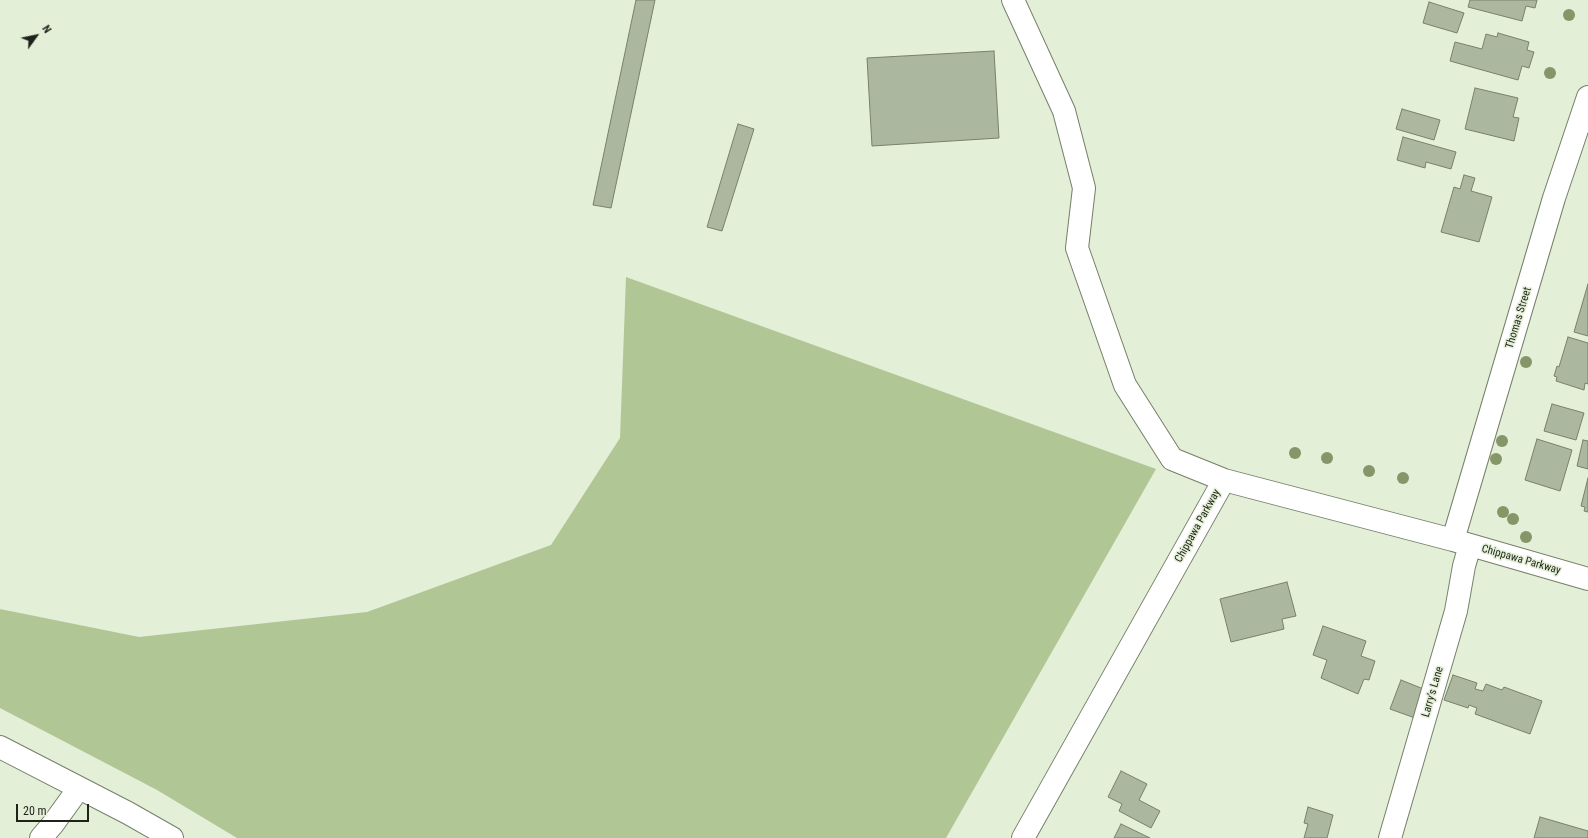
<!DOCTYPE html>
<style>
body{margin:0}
#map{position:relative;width:1588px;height:838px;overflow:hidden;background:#e4efd7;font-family:"Roboto Condensed",sans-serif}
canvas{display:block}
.north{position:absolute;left:16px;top:16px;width:40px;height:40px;-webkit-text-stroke:3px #e4efd7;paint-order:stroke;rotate:57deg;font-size:11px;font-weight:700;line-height:16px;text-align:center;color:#1e2219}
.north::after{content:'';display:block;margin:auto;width:14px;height:18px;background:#1e2219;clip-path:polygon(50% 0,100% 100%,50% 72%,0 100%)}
.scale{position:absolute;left:16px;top:804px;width:73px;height:18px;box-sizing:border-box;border:2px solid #1e2219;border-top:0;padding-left:5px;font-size:12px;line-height:14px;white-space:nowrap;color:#1e2219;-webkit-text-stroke:3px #e4efd7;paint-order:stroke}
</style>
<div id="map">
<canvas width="1588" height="838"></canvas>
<div class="north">N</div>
<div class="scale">20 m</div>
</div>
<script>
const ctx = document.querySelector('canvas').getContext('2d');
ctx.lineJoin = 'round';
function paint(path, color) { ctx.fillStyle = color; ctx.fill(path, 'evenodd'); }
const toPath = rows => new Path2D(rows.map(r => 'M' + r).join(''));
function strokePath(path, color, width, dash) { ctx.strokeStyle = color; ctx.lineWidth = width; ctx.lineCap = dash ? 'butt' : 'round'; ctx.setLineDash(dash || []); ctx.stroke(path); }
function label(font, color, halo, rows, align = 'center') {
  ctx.font = font + ' "Roboto Condensed",sans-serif'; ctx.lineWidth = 3; ctx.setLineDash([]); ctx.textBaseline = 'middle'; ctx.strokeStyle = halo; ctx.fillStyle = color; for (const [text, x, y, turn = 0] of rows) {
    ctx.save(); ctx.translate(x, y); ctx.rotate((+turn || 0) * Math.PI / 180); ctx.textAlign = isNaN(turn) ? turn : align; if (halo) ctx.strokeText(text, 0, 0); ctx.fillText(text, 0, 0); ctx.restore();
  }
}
const green = toPath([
 [626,277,1156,469,946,838,237,838,157,790,0,708,0,609,139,637,367,612,551,545,620,438]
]);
const building = toPath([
 [636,0,655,0,611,208,593,205,636,0],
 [1470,0,1537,0,1535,8,1526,6,1522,21,1468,7,1470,0],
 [1429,2,1464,13,1457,33,1423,23,1429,2],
 [1498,33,1529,42,1527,50,1534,52,1529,68,1522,66,1518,80,1450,61,1455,42,1482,49,1486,34,1497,37,1498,33],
 [994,51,999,138,872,146,867,58,994,51],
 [1475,88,1518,98,1513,117,1519,118,1514,141,1465,129,1475,88],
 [1402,109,1440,120,1434,140,1396,129,1402,109],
 [738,124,754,129,722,231,707,227,738,124],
 [1403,137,1456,152,1451,169,1426,162,1425,168,1397,160,1403,137],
 [1464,175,1475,178,1471,191,1492,197,1479,242,1441,232,1454,187,1460,189,1464,175],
 [1588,284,1588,336,1574,332,1588,284],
 [1568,337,1588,343,1588,384,1585,383,1584,390,1556,381,1557,377,1554,376,1557,366,1559,367,1568,337],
 [1552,404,1584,413,1576,440,1544,431,1552,404],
 [1537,439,1572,450,1560,491,1525,480,1537,439],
 [1583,440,1588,441,1588,469,1577,466,1583,440],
 [1588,478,1588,512,1584,511,1585,507,1581,506,1588,478],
 [1287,582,1296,616,1282,619,1284,629,1231,642,1220,599,1287,582],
 [1323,626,1366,641,1361,656,1375,661,1369,680,1364,679,1358,694,1321,678,1327,660,1313,655,1323,626],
 [1453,675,1477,683,1475,689,1483,691,1486,684,1502,690,1504,687,1542,701,1530,734,1475,714,1477,708,1469,705,1468,708,1444,700,1453,675],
 [1401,680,1426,690,1415,718,1390,709,1401,680],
 [1121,771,1147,784,1139,800,1160,811,1151,828,1119,811,1122,804,1108,797,1121,771],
 [1308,807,1333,815,1327,838,1304,838,1308,824,1304,823,1308,807],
 [1540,817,1588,831,1588,838,1534,838,1540,817],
 [1121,824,1150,838,1114,838,1121,824]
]);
const minor = toPath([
 [1013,0,1064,111,1084,188,1077,248,1125,385,1172,459,1224,480,1453,540,1588,579],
 [1453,540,1554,198,1588,97],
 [0,747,128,813,172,838],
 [41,838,53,824,79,788],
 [1023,838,1224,480],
 [1390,838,1456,611,1464,566,1470,545]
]);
const trees = [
 [1569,15],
 [1550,73],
 [1526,362],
 [1502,441],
 [1295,453],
 [1327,458],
 [1496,459],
 [1369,471],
 [1403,478],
 [1503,512],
 [1513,519],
 [1526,537]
];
const streetNames = [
 ["Thomas Street",1519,318,-73],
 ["Chippawa Parkway",1198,526,-61],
 ["Chippawa Parkway",1521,560,16],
 ["Larry's Lane",1433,692,-74]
];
paint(green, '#b1c695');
paint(building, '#acb7a0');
strokePath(building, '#77806b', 1);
strokePath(minor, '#757f69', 24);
strokePath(minor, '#fff', 22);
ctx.fillStyle = '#859668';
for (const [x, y] of trees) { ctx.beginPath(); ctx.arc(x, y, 6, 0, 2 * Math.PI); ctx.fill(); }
label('11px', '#1e2219', '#e4efd7', streetNames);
</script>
